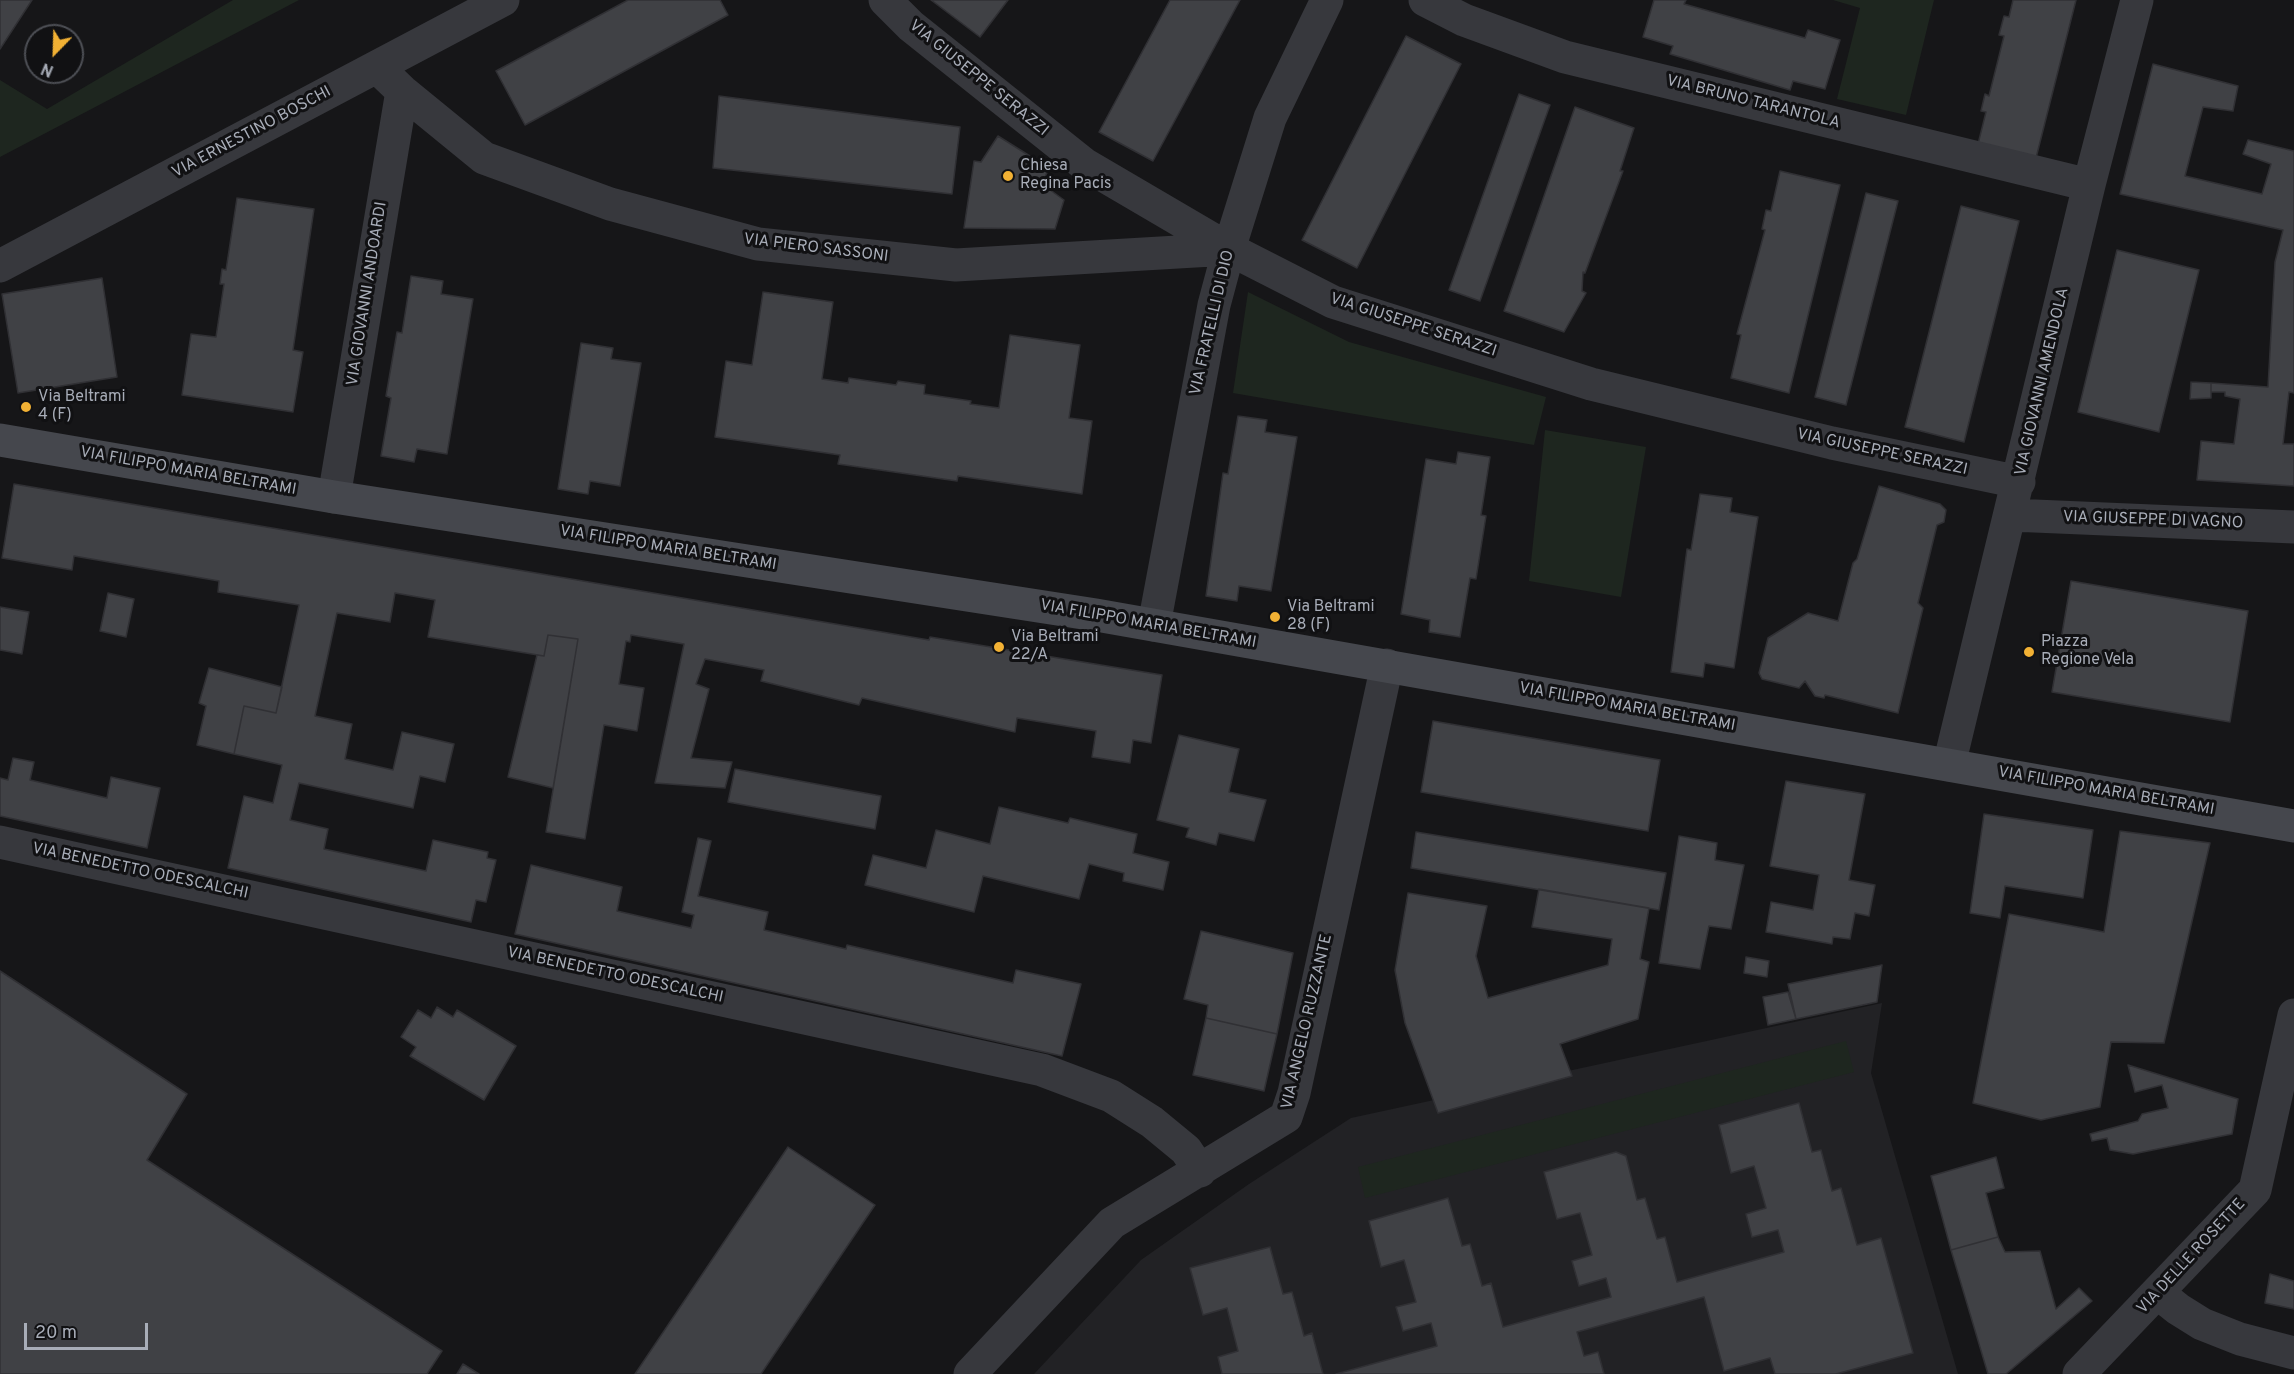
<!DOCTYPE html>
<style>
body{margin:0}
#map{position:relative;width:2294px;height:1374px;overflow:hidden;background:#161618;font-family:Overpass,sans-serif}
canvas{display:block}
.north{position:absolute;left:24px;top:24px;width:60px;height:60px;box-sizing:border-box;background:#111113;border:2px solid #4d4f55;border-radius:50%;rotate:203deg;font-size:16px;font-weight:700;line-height:24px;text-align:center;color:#a8adb8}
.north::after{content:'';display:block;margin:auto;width:21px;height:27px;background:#f2b134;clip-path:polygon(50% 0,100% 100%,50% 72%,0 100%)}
.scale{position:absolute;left:24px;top:1323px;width:124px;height:27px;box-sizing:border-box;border:3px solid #a8adb8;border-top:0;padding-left:8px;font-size:18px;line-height:21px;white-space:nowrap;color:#a8adb8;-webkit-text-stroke:4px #111113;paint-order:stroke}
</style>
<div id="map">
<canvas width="2294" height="1374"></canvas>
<div class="north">N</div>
<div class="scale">20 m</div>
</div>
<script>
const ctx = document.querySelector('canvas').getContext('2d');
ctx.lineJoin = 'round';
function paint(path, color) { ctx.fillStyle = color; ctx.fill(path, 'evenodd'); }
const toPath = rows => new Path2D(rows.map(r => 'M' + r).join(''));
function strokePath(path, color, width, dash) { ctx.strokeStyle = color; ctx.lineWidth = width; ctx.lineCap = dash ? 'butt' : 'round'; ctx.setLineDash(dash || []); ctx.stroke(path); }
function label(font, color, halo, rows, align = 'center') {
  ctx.font = font + ' Overpass,sans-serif'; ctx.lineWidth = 6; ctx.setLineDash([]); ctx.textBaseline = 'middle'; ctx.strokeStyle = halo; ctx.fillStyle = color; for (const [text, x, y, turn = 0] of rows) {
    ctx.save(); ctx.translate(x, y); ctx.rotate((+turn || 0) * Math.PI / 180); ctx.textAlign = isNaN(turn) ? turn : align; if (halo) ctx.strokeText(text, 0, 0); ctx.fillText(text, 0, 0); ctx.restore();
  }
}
const built = toPath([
 [1882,1003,1871,1073,1958,1374,1034,1374,1141,1260,1249,1184,1351,1118]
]);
const green = toPath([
 [233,0,299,0,0,157,0,80,47,109],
 [1833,0,1934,0,1906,115,1837,99,1860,8],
 [1248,292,1349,342,1546,397,1534,445,1233,393],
 [1545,430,1646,447,1621,597,1529,581],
 [1846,1041,1854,1072,1365,1198,1358,1167]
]);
const building = toPath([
 [0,0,32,0,0,49,0,0],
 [628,0,720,0,728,15,525,125,496,71,628,0],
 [931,0,1008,0,980,37,931,0],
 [1170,0,1240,0,1153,161,1099,132,1170,0],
 [1654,0,1686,0,1684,4,1805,38,1808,30,1840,40,1825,89,1793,81,1790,90,1670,54,1673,46,1643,37,1654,0],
 [2013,0,2076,0,2036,158,1978,144,1986,112,1981,111,1985,94,1989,96,2004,36,1999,35,2004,16,2009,17,2013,0],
 [1406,36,1461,64,1357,268,1302,240,1406,36],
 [2153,64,2238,86,2233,111,2203,107,2185,176,2262,194,2271,164,2243,154,2248,140,2294,151,2294,393,2289,392,2283,444,2294,444,2294,486,2197,480,2201,441,2234,444,2240,399,2225,396,2225,392,2211,392,2211,383,2268,387,2275,262,2283,230,2120,194,2153,64],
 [1519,94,1550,105,1480,301,1449,290,1519,94],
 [719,96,960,127,952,194,713,168,719,96],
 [1575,107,1634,128,1620,171,1623,171,1585,273,1583,272,1582,291,1586,293,1564,332,1504,311,1575,107],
 [998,136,1049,168,1042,184,1064,200,1055,229,964,228,974,161,981,162,998,136],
 [1780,171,1840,185,1789,393,1731,378,1741,335,1737,334,1765,230,1762,229,1766,210,1771,211,1780,171],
 [1866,193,1898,201,1846,405,1815,397,1866,193],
 [237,198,314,209,293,350,303,352,293,412,182,395,191,334,216,337,224,284,220,284,222,269,226,270,237,198],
 [1961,206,2019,221,1964,442,1905,427,1961,206],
 [2117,250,2199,270,2159,432,2078,412,2117,250],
 [411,276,443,281,441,294,473,299,447,454,417,449,414,462,381,456,391,398,386,396,397,332,402,333,411,276],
 [102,278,117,377,18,393,2,294,102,278],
 [763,292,833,302,822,379,848,383,849,378,896,385,898,381,925,385,924,394,971,401,970,404,999,408,1010,335,1080,345,1069,418,1092,421,1082,494,958,476,957,481,838,464,840,455,715,437,726,361,752,365,763,292],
 [581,343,613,348,611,359,641,363,620,486,590,481,588,494,558,489,581,343],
 [2191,382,2211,383,2211,398,2190,399,2191,382],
 [1238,416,1267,420,1265,432,1297,437,1271,591,1239,586,1237,601,1206,596,1223,473,1228,474,1238,416],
 [1458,452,1490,457,1481,515,1486,516,1476,579,1470,578,1460,637,1429,632,1430,620,1401,614,1426,459,1456,464,1458,452],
 [14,484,929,640,930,637,1162,675,1151,743,1133,740,1130,763,1092,757,1096,731,1017,718,1015,732,862,698,859,705,761,681,764,670,705,659,696,684,709,689,691,758,732,762,725,788,655,783,684,644,631,635,630,642,626,641,619,684,644,688,637,731,604,725,585,839,546,832,578,639,548,635,544,656,428,637,435,600,395,593,390,622,337,613,315,716,352,724,345,759,393,770,402,732,454,744,445,782,420,776,413,808,299,783,290,820,328,829,324,849,426,871,433,840,488,852,487,858,496,860,486,902,476,900,471,922,228,868,244,796,273,803,282,765,234,754,244,706,276,713,299,605,218,592,219,581,74,556,72,570,2,558,14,484],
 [1879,486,1940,504,1946,510,1944,522,1937,525,1918,603,1923,608,1898,713,1825,695,1824,698,1815,696,1805,681,1799,688,1762,679,1759,673,1768,638,1808,613,1838,621,1853,563,1857,559,1879,486],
 [1700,494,1732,498,1730,512,1758,517,1734,668,1705,663,1703,677,1671,672,1687,549,1691,550,1700,494],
 [2071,581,2248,611,2230,722,2052,692,2071,581],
 [108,593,134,599,126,637,100,631,108,593],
 [0,607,29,612,22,654,0,650,0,607],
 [548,635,578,639,553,788,508,777,537,655,544,656,548,635],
 [209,668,282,687,276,713,244,706,234,754,197,745,206,706,199,703,209,668],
 [1433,721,1660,760,1648,831,1421,792,1433,721],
 [1179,735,1239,749,1229,792,1266,800,1254,841,1219,833,1216,845,1186,837,1189,828,1157,820,1179,735],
 [13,758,34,762,30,780,107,798,111,777,160,788,147,848,0,816,0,778,8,780,13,758],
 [735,769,881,796,875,829,728,802,735,769],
 [1786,781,1865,794,1849,880,1875,885,1869,916,1855,913,1850,939,1833,937,1832,944,1766,932,1771,902,1813,910,1819,875,1770,866,1786,781],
 [999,807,1068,823,1070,818,1137,834,1133,853,1169,862,1163,890,1123,881,1124,873,1089,864,1079,899,983,876,974,912,865,885,873,855,926,868,936,830,990,844,999,807],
 [1984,814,2093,830,2083,898,2005,886,2000,918,1970,913,1984,814],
 [2120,831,2210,843,2164,1043,2111,1042,2100,1107,2041,1120,1973,1103,2009,914,2104,932,2120,831],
 [1416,832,1666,873,1659,910,1411,868,1416,832],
 [1679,836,1717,843,1715,860,1744,865,1731,929,1709,926,1700,969,1659,963,1679,836],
 [698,838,711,841,698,896,768,912,764,930,846,949,847,945,1013,983,1016,970,1081,984,1062,1056,515,934,531,865,622,887,617,911,691,928,694,915,682,912,698,838],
 [1539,889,1649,908,1640,959,1649,962,1638,1019,1560,1044,1572,1076,1438,1113,1405,1023,1395,970,1408,893,1487,906,1476,956,1488,998,1608,965,1612,939,1532,927,1539,889],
 [1201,931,1293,953,1277,1034,1206,1018,1208,1005,1184,999,1201,931],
 [1746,957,1769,961,1767,977,1744,973,1746,957],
 [1882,965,1877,1002,1796,1019,1788,984,1882,965],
 [0,971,187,1094,147,1160,442,1351,427,1374,0,1374,0,971],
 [1788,992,1796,1019,1768,1025,1763,997,1788,992],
 [437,1007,453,1017,457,1010,516,1046,484,1100,410,1056,416,1047,401,1037,418,1010,431,1018,437,1007],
 [1206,1018,1277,1034,1264,1091,1193,1075,1206,1018],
 [2128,1065,2238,1099,2232,1134,2133,1154,2110,1150,2107,1138,2092,1141,2090,1134,2138,1121,2142,1114,2168,1108,2162,1085,2135,1092,2128,1065],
 [1799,1103,1812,1152,1821,1150,1832,1191,1841,1188,1857,1245,1881,1238,1913,1353,1836,1374,1775,1374,1770,1358,1724,1371,1704,1297,1577,1332,1584,1356,1598,1352,1604,1374,1336,1374,1437,1346,1431,1323,1403,1331,1396,1307,1416,1302,1404,1260,1381,1267,1369,1221,1448,1198,1462,1246,1470,1244,1482,1286,1491,1283,1503,1327,1611,1297,1606,1278,1579,1286,1572,1261,1592,1255,1580,1213,1557,1219,1544,1172,1616,1152,1626,1156,1637,1200,1645,1198,1657,1239,1665,1237,1677,1282,1784,1252,1778,1230,1752,1237,1746,1214,1766,1208,1754,1166,1731,1173,1719,1125,1799,1103],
 [788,1147,875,1205,761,1374,635,1374,788,1147],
 [1996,1157,2004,1188,1986,1193,1998,1237,1951,1250,1931,1176,1996,1157],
 [1998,1237,2005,1252,2040,1251,2056,1309,2079,1288,2092,1301,2006,1374,1988,1374,1951,1250,1998,1237],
 [1270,1247,1283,1294,1292,1292,1304,1336,1312,1333,1323,1374,1222,1374,1218,1357,1238,1351,1227,1308,1203,1315,1190,1268,1270,1247],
 [2270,1274,2294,1281,2294,1309,2265,1303,2270,1274],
 [463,1364,479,1374,457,1374,463,1364]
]);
const street = toPath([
 [885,0,911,26,1084,164,1229,249,1333,302,1591,384,1832,443,2019,482],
 [1425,0,1464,20,1565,57,2089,185],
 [377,67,402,91,484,158,610,204,758,244,956,265,1229,249],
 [0,266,503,0],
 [334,497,402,91],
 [2011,515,2294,527],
 [1154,625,1214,305,1229,249,1270,118,1327,0],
 [1949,765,2089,185,2137,0],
 [0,842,1042,1070,1111,1096,1152,1122,1186,1150,1200,1171],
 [2158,1293,2178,1309,2202,1324,2240,1339,2294,1353],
 [970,1374,1112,1223,1286,1117,1294,1093,1387,665],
 [2079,1374,2255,1190,2294,1015]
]);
const secondary = toPath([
 [0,440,334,497,1096,615,2294,826]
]);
const markers = [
 [1008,176,6,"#f2b134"],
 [26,407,6,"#f2b134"],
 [1275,617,6,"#f2b134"],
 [999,647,6,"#f2b134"],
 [2029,652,6,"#f2b134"]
];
const streetNames = [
 ["VIA GIUSEPPE SERAZZI",978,79,39],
 ["VIA BRUNO TARANTOLA",1753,103,14],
 ["VIA ERNESTINO BOSCHI",252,133,-28],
 ["VIA PIERO SASSONI",816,249,7],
 ["VIA GIOVANNI ANDOARDI",368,294,-81],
 ["VIA FRATELLI DI DIO",1213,323,-77],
 ["VIA GIUSEPPE SERAZZI",1413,326,18],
 ["VIA GIOVANNI AMENDOLA",2043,382,-77],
 ["VIA GIUSEPPE SERAZZI",1882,453,12],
 ["VIA FILIPPO MARIA BELTRAMI",188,472,10],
 ["VIA GIUSEPPE DI VAGNO",2153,521,2],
 ["VIA FILIPPO MARIA BELTRAMI",668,549,9],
 ["VIA FILIPPO MARIA BELTRAMI",1148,625,10],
 ["VIA FILIPPO MARIA BELTRAMI",1627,708,10],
 ["VIA FILIPPO MARIA BELTRAMI",2106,792,10],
 ["VIA BENEDETTO ODESCALCHI",140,872,12],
 ["VIA BENEDETTO ODESCALCHI",615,976,12],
 ["VIA ANGELO RUZZANTE",1308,1022,-77],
 ["VIA DELLE ROSETTE",2192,1257,-47]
];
const poiNames = [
 ["Chiesa",1020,167],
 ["Regina Pacis",1020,185],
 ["Via Beltrami",38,398],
 ["4 (F)",38,416],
 ["Via Beltrami",1287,608],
 ["28 (F)",1287,626],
 ["Via Beltrami",1011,638],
 ["22/A",1011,656],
 ["Piazza",2041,643],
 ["Regione Vela",2041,661]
];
paint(built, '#222225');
paint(green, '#1e261f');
paint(building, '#404145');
strokePath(building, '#303034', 1.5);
strokePath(street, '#37383d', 33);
strokePath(secondary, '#45474d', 33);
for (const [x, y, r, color] of markers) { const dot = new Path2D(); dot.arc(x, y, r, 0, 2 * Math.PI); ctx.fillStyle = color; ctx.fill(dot); strokePath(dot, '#111113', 2); }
label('16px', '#a8adb8', '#111113', streetNames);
label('16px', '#a8adb8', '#111113', poiNames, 'left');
</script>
